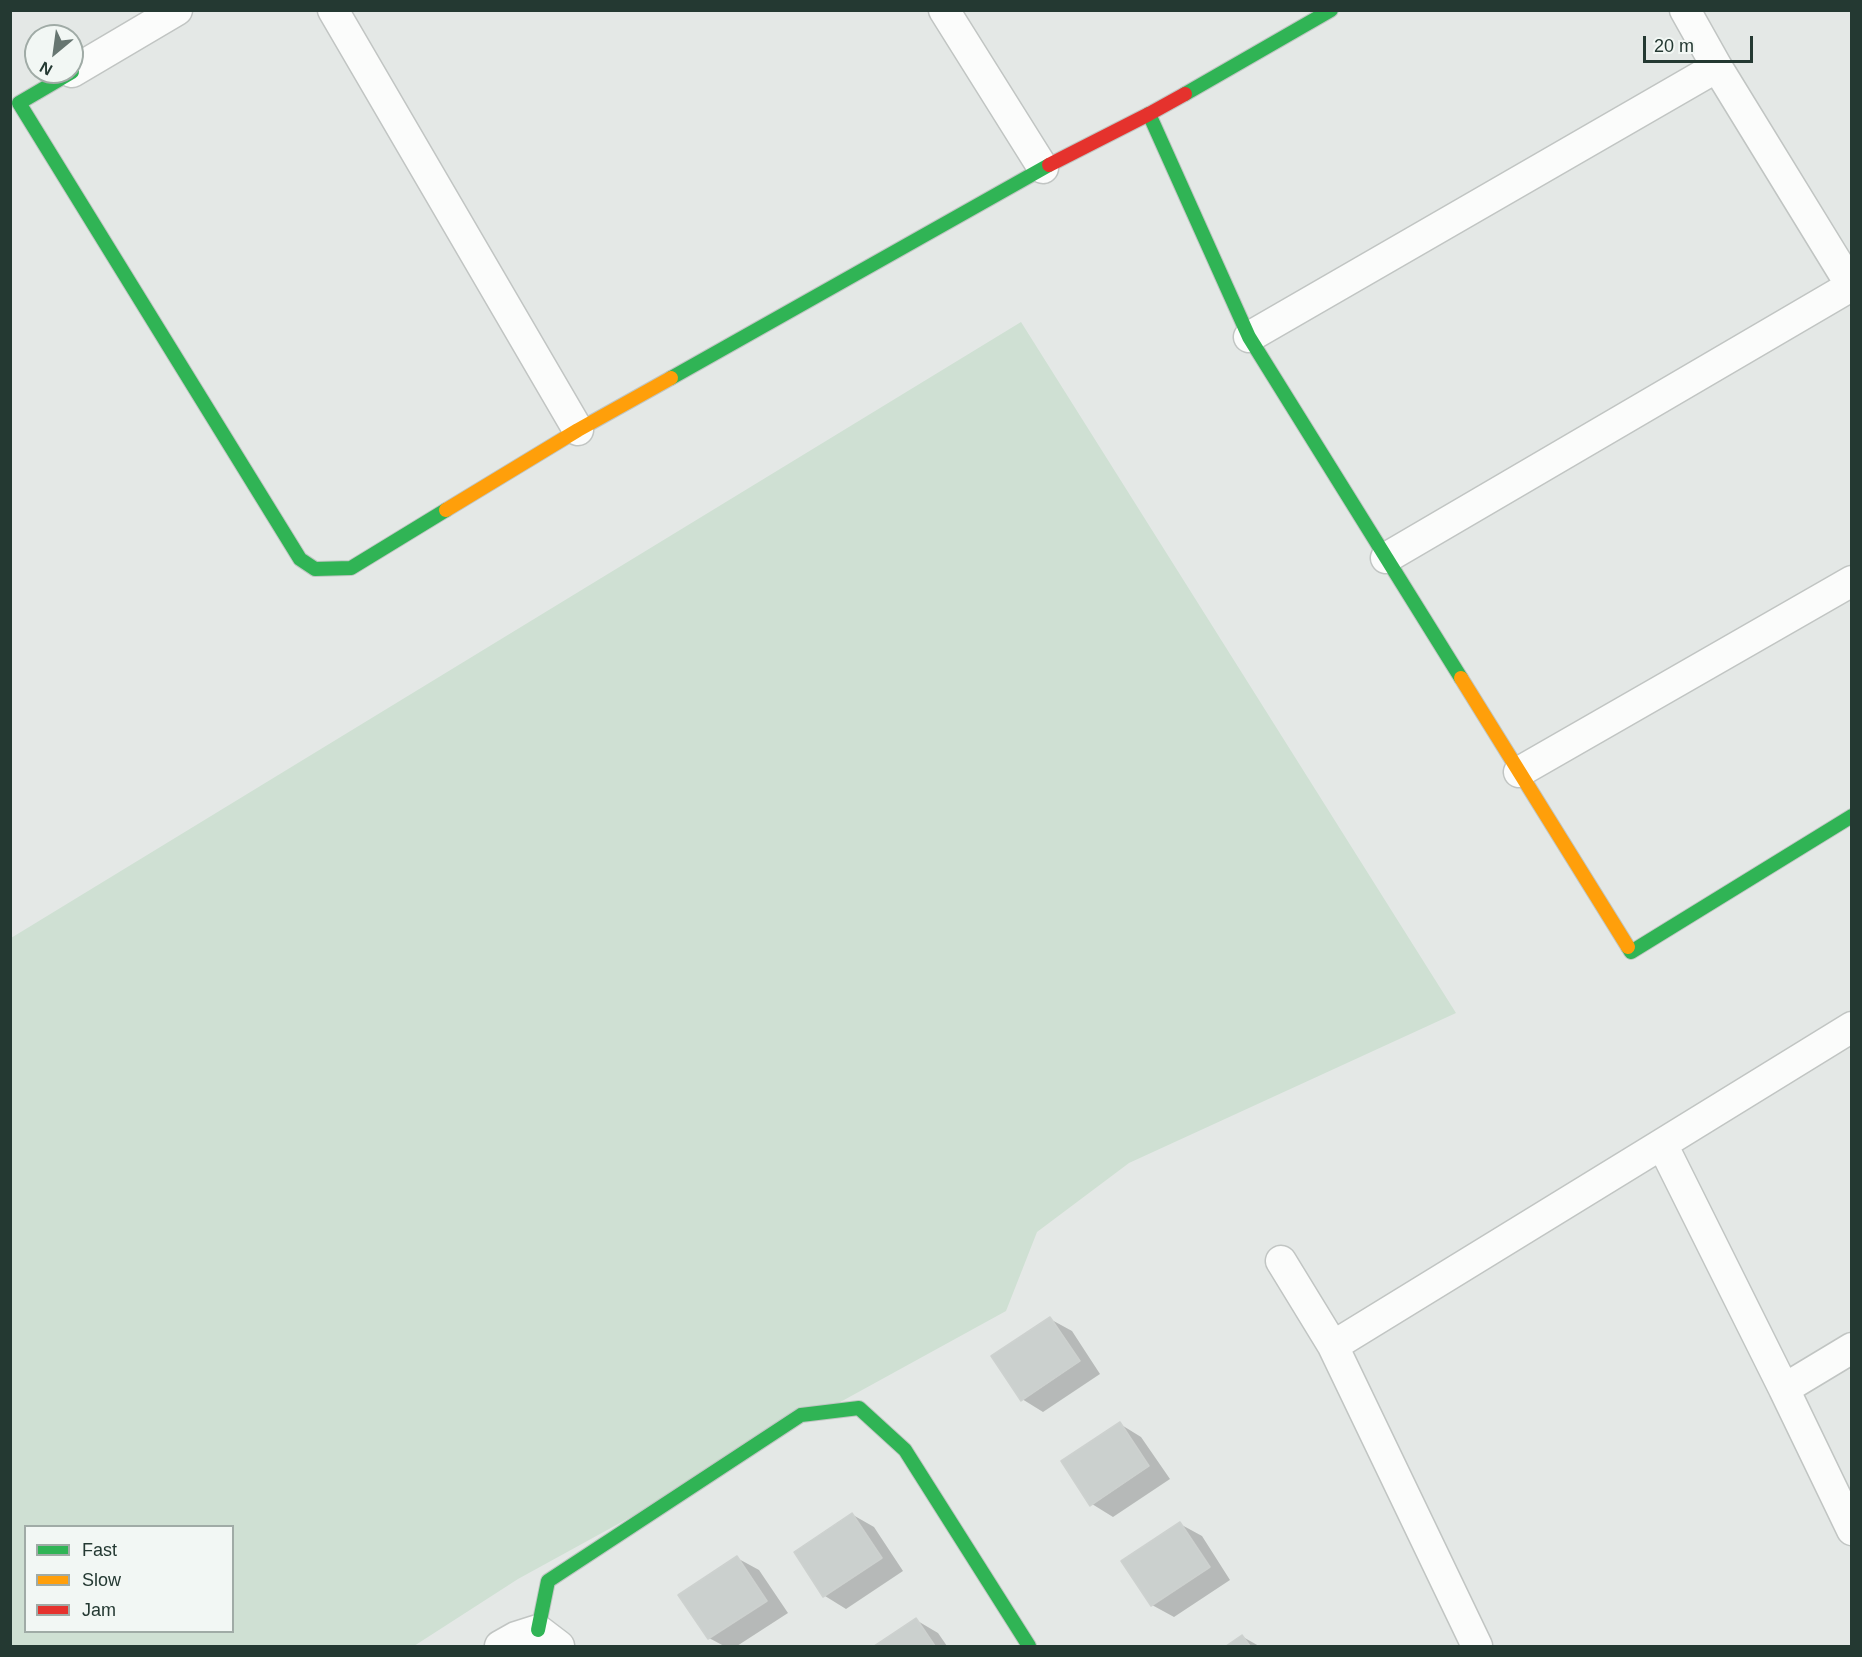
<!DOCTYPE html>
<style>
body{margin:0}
#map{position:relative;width:1862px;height:1657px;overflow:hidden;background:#e4e8e6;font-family:Arial,sans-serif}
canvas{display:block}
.frame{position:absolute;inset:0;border:12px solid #243932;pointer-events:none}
.legend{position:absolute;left:24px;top:1525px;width:210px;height:108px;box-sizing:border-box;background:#f2f7f4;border:2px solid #a0aba6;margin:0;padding:8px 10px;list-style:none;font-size:18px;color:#243932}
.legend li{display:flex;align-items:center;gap:12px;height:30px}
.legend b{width:30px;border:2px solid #a0aba6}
.north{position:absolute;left:24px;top:24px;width:60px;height:60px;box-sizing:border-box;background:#f2f7f4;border:2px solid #a0aba6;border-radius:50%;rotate:209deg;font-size:16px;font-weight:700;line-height:24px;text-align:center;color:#243932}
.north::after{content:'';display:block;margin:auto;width:21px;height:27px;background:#677671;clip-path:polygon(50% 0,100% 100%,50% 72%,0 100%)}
.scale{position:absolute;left:1643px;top:36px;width:110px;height:27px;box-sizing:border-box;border:3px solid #243932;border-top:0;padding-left:8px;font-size:18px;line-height:21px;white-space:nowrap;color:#243932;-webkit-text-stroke:4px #f2f7f4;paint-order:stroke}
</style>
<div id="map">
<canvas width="1862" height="1657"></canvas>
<div class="frame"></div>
<ul class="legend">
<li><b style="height:8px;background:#30b455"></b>Fast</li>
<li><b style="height:8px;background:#ff9f0a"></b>Slow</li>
<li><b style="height:8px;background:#e5322d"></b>Jam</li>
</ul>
<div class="north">N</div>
<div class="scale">20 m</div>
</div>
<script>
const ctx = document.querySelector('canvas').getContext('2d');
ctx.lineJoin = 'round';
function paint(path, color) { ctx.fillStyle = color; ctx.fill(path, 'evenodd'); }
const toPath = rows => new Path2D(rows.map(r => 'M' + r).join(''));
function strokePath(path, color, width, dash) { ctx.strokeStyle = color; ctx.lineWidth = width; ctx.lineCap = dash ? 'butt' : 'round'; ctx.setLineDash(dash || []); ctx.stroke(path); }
const green = toPath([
 [1021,322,1456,1013,1129,1163,1037,1232,1006,1311,518,1579,414,1646,11,1646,11,938],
 [26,1526,232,1526,232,1632,26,1632]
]);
const shadow = toPath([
 [1050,1319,1072,1331,1100,1374,1043,1412,1022,1399],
 [1120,1424,1141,1437,1170,1479,1113,1517,1092,1504],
 [853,1515,874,1527,903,1571,846,1609,825,1596,796,1553],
 [1180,1524,1202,1536,1230,1580,1174,1617,1152,1605],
 [737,1558,759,1570,788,1613,737,1646,724,1646,709,1638],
 [916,1620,938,1633,947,1646,877,1646],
 [1243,1637,1259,1646,1229,1646]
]);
const building = toPath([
 [1050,1317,1080,1361,1021,1401,991,1356,1050,1317],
 [1120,1422,1149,1466,1090,1506,1061,1461,1120,1422],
 [852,1513,882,1558,823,1597,794,1552,852,1513],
 [1180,1522,1210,1567,1151,1606,1121,1561,1180,1522],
 [737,1556,767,1601,708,1639,678,1595,737,1556],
 [916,1618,935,1646,874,1646,916,1618],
 [1242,1635,1250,1646,1226,1646,1242,1635]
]);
const street = toPath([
 [333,10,578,430],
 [944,10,1043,168],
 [1685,10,1717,67,1852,287],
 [72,72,177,10],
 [1249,337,1717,67],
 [1386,558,1851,286],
 [1519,772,1852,581],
 [1852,1027,1662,1144,1784,1389,1852,1348],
 [1281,1261,1333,1346,1477,1646],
 [1333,1346,1662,1144],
 [1784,1389,1852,1530],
 [500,1646,516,1637,538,1630,559,1646]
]);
const fast = toPath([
 [72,72,19,103,300,559,315,569,351,568,446,510],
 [1185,94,1331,10],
 [1149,114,1249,337,1461,678],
 [671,378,1049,165],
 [1628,947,1631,952,1852,816],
 [538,1630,548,1581,801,1415,859,1408,905,1450,1029,1646]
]);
const slow = toPath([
 [446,510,578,430,671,378],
 [1461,678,1628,947]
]);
const jam = toPath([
 [1049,165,1149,114,1185,94]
]);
paint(green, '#cfe0d3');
paint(shadow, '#0003');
paint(building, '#cbd0ce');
strokePath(building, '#cdd1cf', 1.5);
strokePath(street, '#c1c5c3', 33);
strokePath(fast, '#c0c6c3', 16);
strokePath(slow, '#c0c6c3', 16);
strokePath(jam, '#c0c6c3', 16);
strokePath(street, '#fbfcfb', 30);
strokePath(fast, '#30b455', 14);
strokePath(slow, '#ff9f0a', 14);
strokePath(jam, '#e5322d', 14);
</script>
